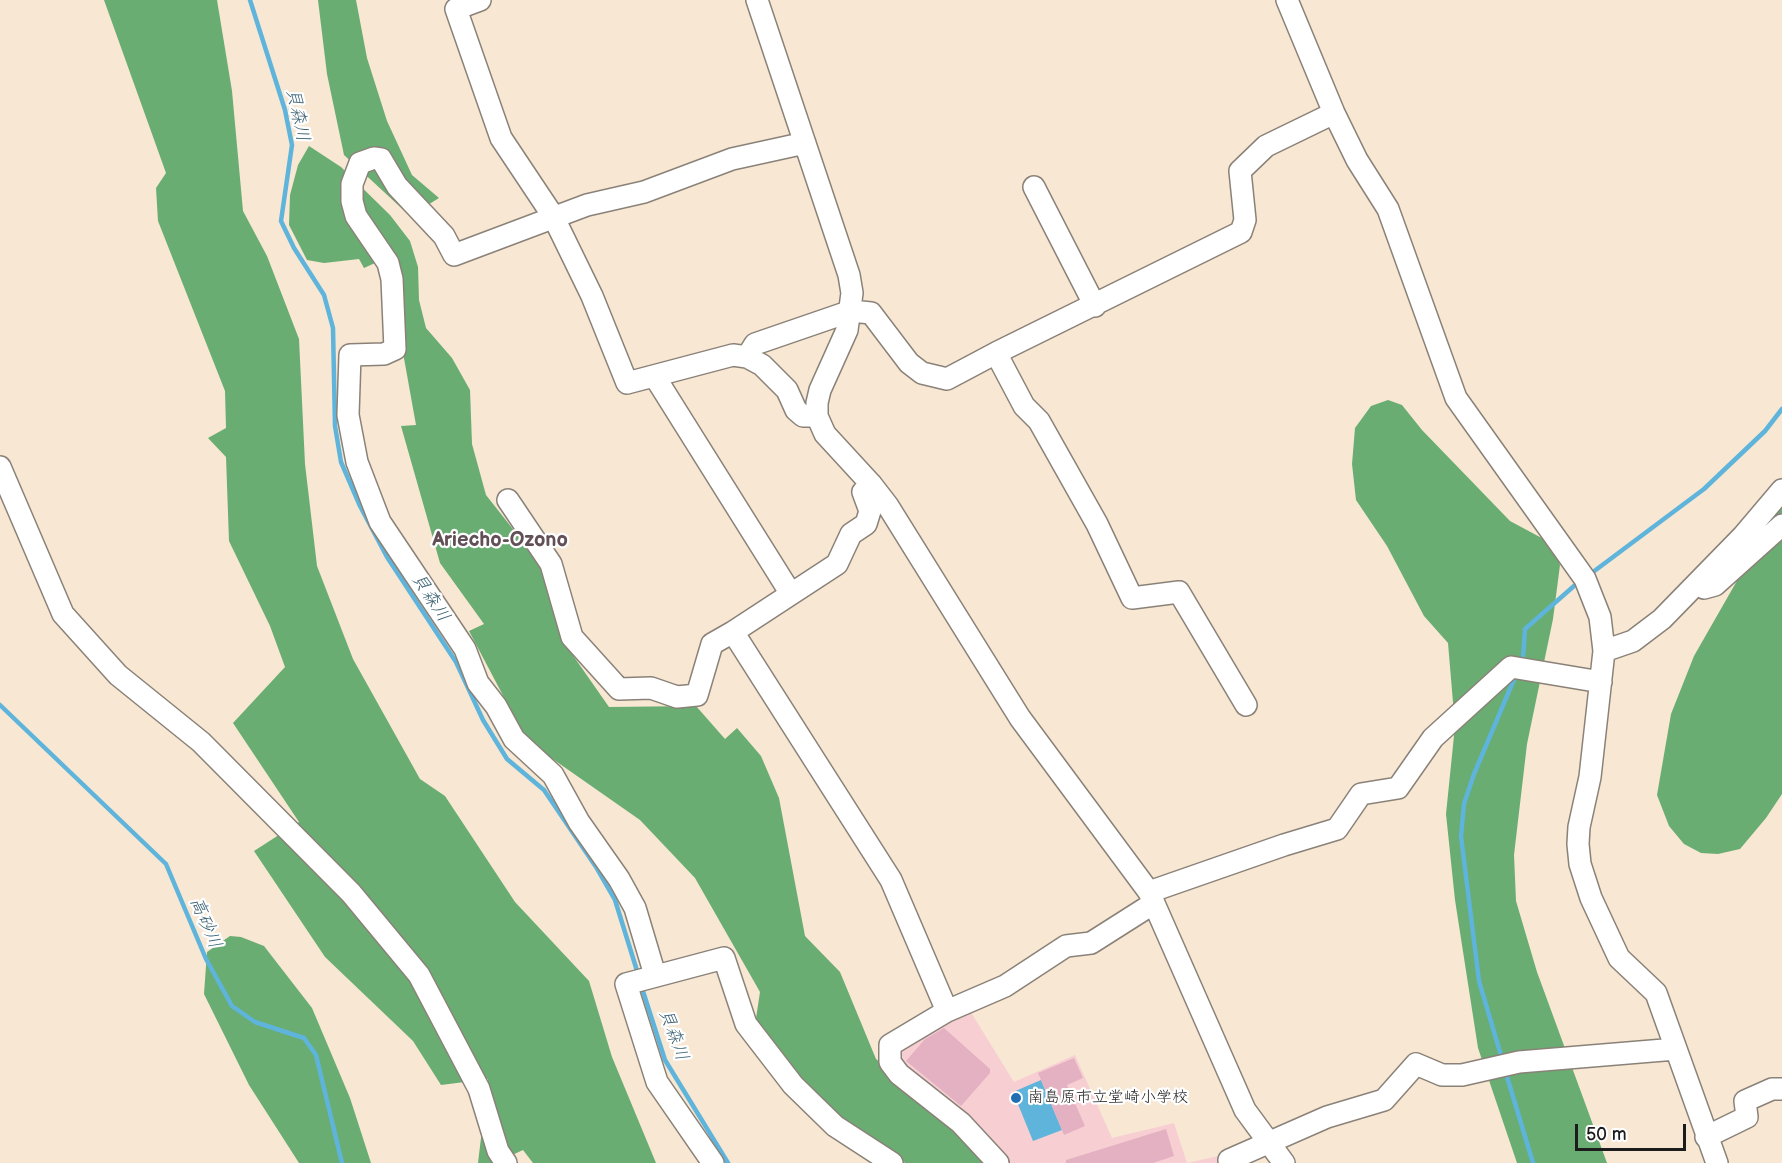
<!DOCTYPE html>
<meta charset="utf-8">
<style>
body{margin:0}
#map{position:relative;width:1782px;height:1163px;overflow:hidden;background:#f7e7d3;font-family:"Balsamiq Sans",sans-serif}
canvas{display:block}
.scale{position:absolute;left:1575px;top:1124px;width:111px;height:27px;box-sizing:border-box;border:3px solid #1c1c1c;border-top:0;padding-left:8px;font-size:18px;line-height:21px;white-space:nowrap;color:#1c1c1c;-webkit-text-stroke:4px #fff;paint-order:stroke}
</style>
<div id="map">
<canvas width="1782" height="1163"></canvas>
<div class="scale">50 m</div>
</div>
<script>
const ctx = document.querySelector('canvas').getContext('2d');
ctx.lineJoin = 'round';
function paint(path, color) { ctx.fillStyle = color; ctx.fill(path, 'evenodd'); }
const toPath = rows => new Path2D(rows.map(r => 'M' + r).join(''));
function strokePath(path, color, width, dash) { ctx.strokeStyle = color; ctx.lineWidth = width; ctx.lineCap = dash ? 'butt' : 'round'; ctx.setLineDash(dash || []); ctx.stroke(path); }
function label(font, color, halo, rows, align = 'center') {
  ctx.font = font + ' "Balsamiq Sans","Klee One",sans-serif'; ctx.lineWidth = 4.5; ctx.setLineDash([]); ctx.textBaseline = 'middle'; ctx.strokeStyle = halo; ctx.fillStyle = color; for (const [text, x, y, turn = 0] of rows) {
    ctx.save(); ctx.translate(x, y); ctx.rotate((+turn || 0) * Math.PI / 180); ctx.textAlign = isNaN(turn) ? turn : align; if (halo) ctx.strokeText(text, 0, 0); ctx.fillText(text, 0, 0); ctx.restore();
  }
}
const built = toPath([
 [967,1006,1014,1082,1075,1055,1112,1138,1174,1123,1187,1163,1232,1153,1234,1163,1004,1163,896,1061,898,1045]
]);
const forest = toPath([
 [104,0,217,0,232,91,243,211,267,256,299,339,305,464,317,566,353,659,420,779,445,796,515,902,589,981,612,1057,656,1163,533,1163,523,1150,495,1163,478,1163,488,1079,441,1085,413,1041,325,957,254,851,299,822,233,723,285,667,270,626,229,541,226,457,208,438,226,428,225,391,158,221,156,188,166,173],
 [318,0,356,0,367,58,387,121,412,175,439,198,410,216,344,155,327,74],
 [309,146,341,167,390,215,410,241,418,267,419,300,426,328,452,358,470,390,472,444,486,495,546,571,565,644,609,707,696,706,725,739,737,728,761,756,779,798,805,936,840,972,876,1059,923,1097,992,1163,905,1163,843,1120,801,1081,755,1025,760,992,695,878,640,820,527,741,469,631,484,624,440,563,401,426,416,425,386,258,364,268,359,259,324,263,307,260,289,225,290,195,298,165],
 [1388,400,1402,405,1422,430,1510,521,1551,543,1560,565,1553,619,1527,744,1514,855,1516,901,1537,972,1607,1163,1517,1163,1478,1048,1455,900,1446,814,1455,726,1448,643,1424,616,1387,546,1356,500,1352,464,1355,428,1371,406],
 [1782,502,1782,794,1766,818,1740,849,1718,854,1701,853,1684,844,1669,826,1657,795,1671,714,1694,656],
 [230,936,241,937,264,946,312,1008,350,1098,371,1163,299,1163,249,1085,204,994,207,952]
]);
const water = toPath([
 [1041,1080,1062,1130,1033,1141,1013,1092]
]);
const stream = toPath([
 [250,0,285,110,292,145,281,221,294,248,324,295,333,328,335,426,341,462,360,506,387,557,456,662,483,720,507,759,544,790,596,867,615,900,638,974],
 [1593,572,1704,489,1765,431,1782,409],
 [1523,658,1525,629,1574,586],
 [0,705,166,864,206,959,232,1006,255,1022,304,1038,316,1055,342,1163],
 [641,985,665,1060,728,1163],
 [1502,1059,1479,981,1461,836,1464,804,1474,774,1515,677],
 [1505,1070,1533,1163]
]);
const building = toPath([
 [944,1028,990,1069,990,1073,961,1106,906,1061,925,1039],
 [1074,1058,1083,1078,1067,1085,1085,1126,1064,1135,1038,1073],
 [1166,1129,1174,1156,1153,1163,1066,1163,1066,1160]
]);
const minor = toPath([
 [480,0,456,9,501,138,553,216,592,296,627,383,733,355,747,357,762,365,787,390,796,410,803,416,817,416],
 [757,0,849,275,852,293,847,330,820,390,817,403,817,416,825,434,871,484,888,506,1020,718,1149,892,1245,1110,1284,1163],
 [1287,0,1334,113,1357,160,1388,209,1456,398,1585,579,1600,617,1604,651,1590,777,1579,827,1578,844,1580,864,1591,898,1619,958,1656,993,1717,1163],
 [1034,187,1095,306],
 [996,353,1241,232,1245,220,1240,171,1266,146,1334,113],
 [747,357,755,344,851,311,871,313,909,363,922,373,947,379,996,353,1024,406,1039,421,1097,524,1132,598,1179,592,1246,705],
 [655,377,791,594],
 [0,467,63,614,118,675,201,742,351,893,419,975,479,1089,498,1151,506,1163],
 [871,484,863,492,870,511,866,524,851,534,837,564,733,632,891,880,947,1011],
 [508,500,551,564,572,637,619,689,651,688,677,697,697,695,712,644,733,632],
 [1704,588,1715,585,1782,525],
 [1604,651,1633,641,1662,619,1743,536,1782,490],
 [1149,892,1284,845,1337,829,1361,794,1398,788,1433,738,1511,667,1601,682],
 [655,975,635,908,619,879,579,822,553,775,514,739,496,706,478,683,465,649,380,522,357,462,348,415,350,355,384,354,395,349,392,279,388,263,356,216,352,201,352,184,360,163,374,158,381,159,397,186,444,236,454,255,587,205,644,192,732,159,805,143],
 [1706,1137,1747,1117,1745,1101,1772,1089,1782,1089],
 [1229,1160,1327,1117,1384,1100,1416,1064,1442,1075,1462,1075,1519,1062,1676,1049],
 [713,1163,657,1082,626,984,724,958,746,1024,793,1085,835,1126,892,1163],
 [998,1163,961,1123,899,1074,890,1062,890,1045,947,1011,1005,986,1066,946,1091,943,1154,903]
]);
const markers = [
 [1016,1098,6,"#1f6fb2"]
];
const poiNames = [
 ["南島原市立堂崎小学校",1028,1098]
];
const waterNames = [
 ["貝森川",297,115,78],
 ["貝森川",430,598,57],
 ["高砂川",205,923,67],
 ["貝森川",673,1035,70]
];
const quarterNames = [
 ["Ariecho-Ozono",500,541]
];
paint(built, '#f7cfd3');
paint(forest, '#69ad72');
paint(water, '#5eb4db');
strokePath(stream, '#5eb4db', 4.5);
paint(building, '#e4b1c3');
strokePath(minor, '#8a8278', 24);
strokePath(minor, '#fff', 21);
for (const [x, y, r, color] of markers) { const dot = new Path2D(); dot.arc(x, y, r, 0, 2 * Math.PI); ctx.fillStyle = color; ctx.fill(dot); strokePath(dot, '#fff', 2); }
label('16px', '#1c1c1c', '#fff', poiNames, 'left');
label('italic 18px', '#3a6072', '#fff', waterNames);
label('bold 20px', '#625056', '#fff', quarterNames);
</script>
